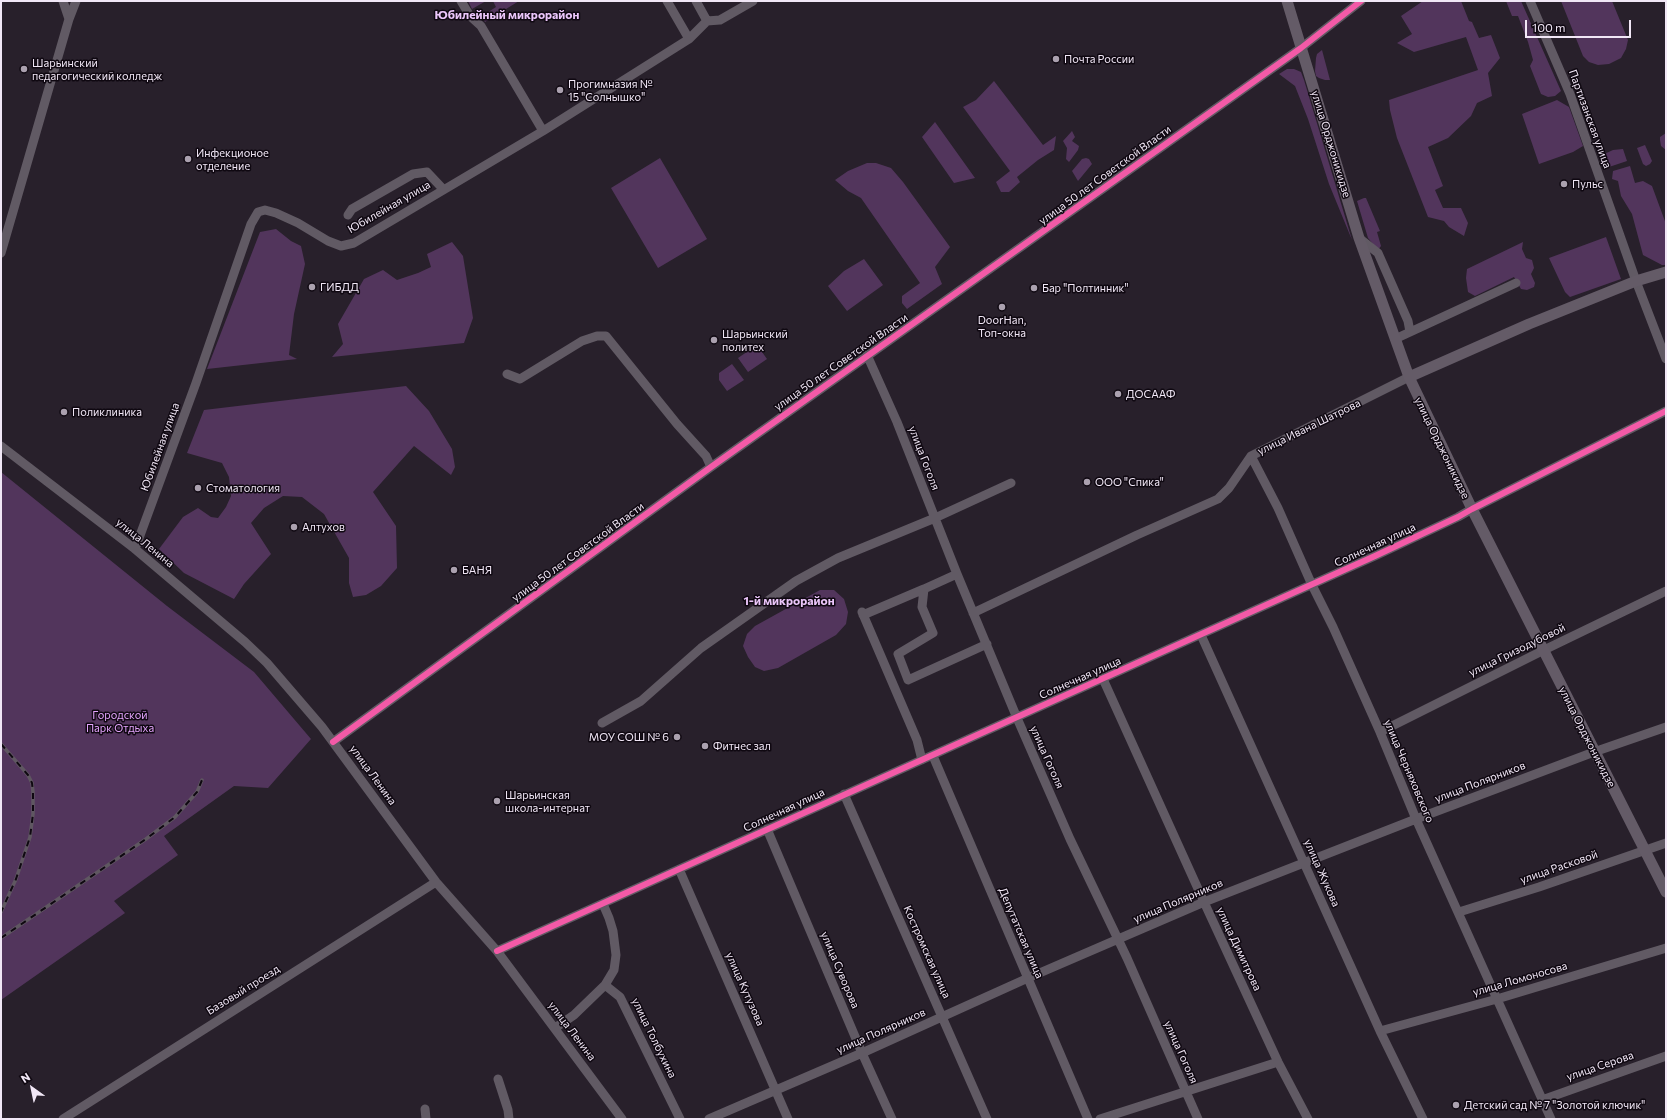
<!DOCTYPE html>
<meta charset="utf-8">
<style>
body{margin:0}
#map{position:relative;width:1667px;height:1120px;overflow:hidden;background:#28202b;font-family:Commissioner,sans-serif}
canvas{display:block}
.frame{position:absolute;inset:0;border:2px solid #f1e7f6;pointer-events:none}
.north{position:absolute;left:12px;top:1068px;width:40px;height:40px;-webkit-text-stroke:3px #0f0811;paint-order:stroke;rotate:327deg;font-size:11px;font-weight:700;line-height:16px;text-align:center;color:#f1e7f6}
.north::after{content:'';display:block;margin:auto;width:14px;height:18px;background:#f1e7f6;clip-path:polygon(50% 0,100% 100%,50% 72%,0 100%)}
.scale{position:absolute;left:1525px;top:20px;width:106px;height:18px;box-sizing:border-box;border:2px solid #f1e7f6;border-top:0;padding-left:5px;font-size:12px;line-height:14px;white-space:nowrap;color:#f1e7f6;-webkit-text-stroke:3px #0f0811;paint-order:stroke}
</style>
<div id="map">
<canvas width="1667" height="1120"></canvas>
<div class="frame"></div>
<div class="north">N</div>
<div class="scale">100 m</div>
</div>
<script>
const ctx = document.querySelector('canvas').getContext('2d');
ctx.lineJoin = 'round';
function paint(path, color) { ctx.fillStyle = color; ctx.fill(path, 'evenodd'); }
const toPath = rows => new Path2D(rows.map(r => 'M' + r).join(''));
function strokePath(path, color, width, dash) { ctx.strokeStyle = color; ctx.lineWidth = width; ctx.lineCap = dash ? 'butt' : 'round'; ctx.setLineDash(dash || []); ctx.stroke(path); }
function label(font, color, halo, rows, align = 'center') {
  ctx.font = font + ' Commissioner,sans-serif'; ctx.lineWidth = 3; ctx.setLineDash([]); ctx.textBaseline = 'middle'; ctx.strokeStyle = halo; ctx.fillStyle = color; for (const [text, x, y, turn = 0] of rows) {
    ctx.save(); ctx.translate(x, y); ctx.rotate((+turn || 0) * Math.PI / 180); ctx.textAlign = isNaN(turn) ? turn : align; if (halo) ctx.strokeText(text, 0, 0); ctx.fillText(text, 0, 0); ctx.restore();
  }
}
const green = toPath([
 [468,1,486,1,472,9],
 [493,1,519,1,485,22,482,16,496,7],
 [1423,1,1461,1,1469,21,1472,22,1479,38,1491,35,1500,58,1488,73,1492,96,1477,103,1471,116,1448,138,1428,147,1443,186,1435,190,1443,208,1461,208,1468,223,1464,236,1449,227,1444,221,1428,217,1397,138,1390,110,1389,100,1478,70,1466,37,1414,52,1397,43,1412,34,1401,16],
 [1506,1,1521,1,1561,91,1555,96,1548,97,1541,94,1530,66,1533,60,1528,42,1518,16,1512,16],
 [1561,1,1612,1,1628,40,1626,49,1621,58,1609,64,1598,65,1589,62,1583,56],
 [1322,50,1330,80,1325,80,1319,78,1316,76,1315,71,1316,58,1317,54],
 [1287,69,1294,69,1301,72,1304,80,1352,240,1329,184,1308,119,1295,86,1279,74],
 [994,81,1043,145,1056,136,1054,150,1038,160,1017,177,1020,182,1009,192,1001,192,996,182,1010,171,963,107,976,100],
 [1557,100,1569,107,1583,146,1573,152,1539,164,1522,114],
 [935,122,975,178,954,183,922,137],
 [1072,131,1075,137,1072,141,1079,146,1078,150,1069,162,1066,159,1067,148,1063,141],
 [1666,133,1666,150,1661,146,1660,140,1660,137],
 [1645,145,1652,161,1650,164,1646,166,1643,164,1637,148],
 [1623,149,1627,161,1606,168,1602,155,1613,150],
 [660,158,707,239,658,268,611,188],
 [1086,158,1089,159,1092,164,1078,181,1072,171,1082,159],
 [867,163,876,163,891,168,903,182,950,247,935,267,942,284,907,309,902,303,902,296,920,283,861,198,848,191,835,180,848,171],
 [1630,166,1635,183,1643,181,1652,186,1666,224,1666,265,1662,265,1643,255,1632,214,1621,196,1618,181,1612,179,1613,171],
 [1364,198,1366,198,1380,231,1377,232,1381,246,1378,250,1368,238,1357,201],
 [276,229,291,241,301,246,305,264,294,314,289,355,297,359,207,369,260,232],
 [1606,237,1621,279,1570,297,1565,292,1549,258],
 [452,242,463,256,473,318,464,343,332,357,343,344,338,324,364,279,383,270,397,280,418,273,431,267,427,254],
 [1523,242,1522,249,1526,258,1532,260,1534,268,1531,274,1535,283,1534,287,1527,290,1521,289,1514,277,1475,296,1468,292,1466,278,1467,269],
 [864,259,883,285,847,311,828,286,844,271],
 [757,345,767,359,748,372,738,358],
 [732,364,744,380,727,391,719,380,719,373],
 [406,386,429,411,452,449,455,467,451,475,414,446,373,492,396,526,397,568,381,586,366,595,353,597,349,583,349,558,324,514,302,497,283,496,264,508,251,523,271,554,244,584,234,599,184,573,159,549,183,517,198,508,211,517,218,518,226,507,231,496,229,477,222,463,187,453,204,410],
 [1,472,167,606,254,672,311,739,268,788,234,786,164,836,178,855,114,901,125,913,1,1000],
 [820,590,834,590,844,599,848,612,846,624,836,635,778,668,764,671,755,667,748,657,743,646,747,634,755,626]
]);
const minor = toPath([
 [63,1,69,19],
 [461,1,470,16,481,26,543,131],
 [667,1,689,39],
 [696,1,707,21],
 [1530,1,1570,94,1636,281,1666,359],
 [707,21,720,20,753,1],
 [348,215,352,209,413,174,427,172,443,189],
 [1359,238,1378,253,1408,321,1410,332],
 [1,253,69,19,76,1],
 [1395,339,1516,283],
 [867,355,897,422,957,574,1017,718,1070,839,1127,958,1198,1119],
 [507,374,520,379,582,341,597,336,606,336,677,424,706,456,711,467],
 [1,446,135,549,245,642,267,663,322,727,436,882,497,951,622,1119],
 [1251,456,1278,508,1312,585,1333,627,1380,732,1416,819,1551,1119],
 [135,549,196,383,251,224,258,212,265,210,276,213,298,223,328,241,341,246,354,243,543,131,689,39,707,21],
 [957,574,924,589,922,607,933,633,898,654,908,680,987,644],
 [862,612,917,740,922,760],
 [973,613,1137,535,1218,499,1229,488,1251,456,1409,377],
 [863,615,924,589],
 [1201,635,1380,1031,1423,1119],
 [1103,679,1204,902,1278,1062,1308,1119],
 [602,723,641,701,701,648,796,581,838,558,935,518,1011,483],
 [1380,732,1544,650,1666,591],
 [333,742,711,467,1301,48,1361,1],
 [933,756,1088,1119],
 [844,794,987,1119],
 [767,829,862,1053,892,1119],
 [679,869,788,1119],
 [603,904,609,918,613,931,616,955,614,970,605,985,620,997,680,1119],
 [1459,912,1539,887,1666,843],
 [497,951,1375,556,1458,517,1472,509,1666,411],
 [555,1028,574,1015,605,985],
 [1380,1031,1497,999,1666,948],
 [498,1079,508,1110,509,1119],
 [1542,1100,1666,1056],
 [425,1109,426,1119],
 [63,1119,436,882],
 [709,1119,862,1053,1028,978,1204,902,1416,819,1594,752,1666,727],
 [1100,1119,1278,1062]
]);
const major = toPath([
 [1287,1,1359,238,1409,377,1472,509,1666,892],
 [1409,377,1529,324,1636,281,1666,272]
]);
const rail = toPath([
 [1,744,28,775,32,783,33,792,33,814,30,837,16,879,1,912],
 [1,938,146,839,175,817,197,792,202,780]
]);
const cycleway = toPath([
 [333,742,711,467,1301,48,1361,1],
 [497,951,1375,556,1458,517,1472,509,1666,411]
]);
const markers = [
 [1056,59,4,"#aba1af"],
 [24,69,4,"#aba1af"],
 [560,90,4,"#aba1af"],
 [188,159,4,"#aba1af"],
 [1564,184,4,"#aba1af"],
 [312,287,4,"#aba1af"],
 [1034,288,4,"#aba1af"],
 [1002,307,4,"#aba1af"],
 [714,340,4,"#aba1af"],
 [1118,394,4,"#aba1af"],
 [64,412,4,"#aba1af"],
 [1087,482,4,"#aba1af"],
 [198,488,4,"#aba1af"],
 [294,527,4,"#aba1af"],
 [454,570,4,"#aba1af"],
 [677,737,4,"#aba1af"],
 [705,746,4,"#aba1af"],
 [497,801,4,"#aba1af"],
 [1456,1105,4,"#aba1af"]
];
const poiNames = [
 ["Почта России",1064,59],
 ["Шарьинский",32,63],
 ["педагогический колледж",32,76],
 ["Прогимназия №",568,84],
 ["15 \"Солнышко\"",568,97],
 ["Инфекционое",196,153],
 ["отделение",196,166],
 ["Пульс",1572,184],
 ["ГИБДД",320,287],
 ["Бар \"Полтинник\"",1042,288],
 ["DoorHan,",1002,320,"center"],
 ["Топ-окна",1002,333,"center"],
 ["Шарьинский",722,334],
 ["политех",722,347],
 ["ДОСААФ",1126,394],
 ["Поликлиника",72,412],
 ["ООО \"Спика\"",1095,482],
 ["Стоматология",206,488],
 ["Алтухов",302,527],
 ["БАНЯ",462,570],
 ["МОУ СОШ № 6",669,737,"right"],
 ["Фитнес зал",713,746],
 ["Шарьинская",505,795],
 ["школа-интернат",505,808],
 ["Детский сад № 7 \"Золотой ключик\"",1464,1105]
];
const streetNames = [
 ["Партизанская улица",1590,119,70],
 ["улица Орджоникидзе",1331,144,73],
 ["улица 50 лет Советской Власти",1105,175,-36],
 ["Юбилейная улица",389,207,-30],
 ["улица 50 лет Советской Власти",841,362,-35],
 ["улица Ивана Шатрова",1309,427,-26],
 ["Юбилейная улица",160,447,-70],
 ["улица Орджоникидзе",1442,448,64],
 ["улица Гоголя",924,458,69],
 ["улица Ленина",145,543,39],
 ["Солнечная улица",1375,545,-25],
 ["улица 50 лет Советской Власти",578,552,-36],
 ["улица Гризодубовой",1517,650,-26],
 ["Солнечная улица",1080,678,-24],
 ["улица Орджоникидзе",1587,737,63],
 ["улица Гоголя",1047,757,66],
 ["улица Черняховского",1409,771,67],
 ["улица Ленина",373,775,54],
 ["улица Полярников",1480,782,-21],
 ["Солнечная улица",784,810,-25],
 ["улица Расковой",1559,867,-19],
 ["улица Жукова",1322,873,66],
 ["улица Полярников",1178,901,-23],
 ["Депутатская улица",1021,933,67],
 ["улица Димитрова",1239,949,65],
 ["Костромская улица",927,952,66],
 ["улица Суворова",840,970,67],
 ["улица Ломоносова",1520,979,-16],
 ["улица Кутузова",745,989,66],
 ["Базовый проезд",243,990,-32],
 ["улица Ленина",572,1031,53],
 ["улица Полярников",881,1031,-24],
 ["улица Толбухина",654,1038,64],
 ["улица Гоголя",1181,1052,66],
 ["улица Серова",1600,1066,-19]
];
const parkNames = [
 ["Городской",120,715],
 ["Парк Отдыха",120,728]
];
const neighbourhoodNames = [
 ["Юбилейный микрорайон",507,15],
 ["1-й микрорайон",789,601]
];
paint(green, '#52355c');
strokePath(minor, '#615a64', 9);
strokePath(major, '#645b67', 11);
strokePath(rail, '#5f5761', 3.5);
strokePath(rail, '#0f0811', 2, [6]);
strokePath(cycleway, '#f35aa7', 6);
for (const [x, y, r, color] of markers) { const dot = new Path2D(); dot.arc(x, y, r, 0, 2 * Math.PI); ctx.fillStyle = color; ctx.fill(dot); strokePath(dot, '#0f0811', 1.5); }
label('11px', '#f1e7f6', '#0f0811', poiNames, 'left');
label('11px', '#f1e7f6', '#0f0811', streetNames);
label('11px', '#e4a4fd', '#0f0811', parkNames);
label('bold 12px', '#ebc6fa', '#0f0811', neighbourhoodNames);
</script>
